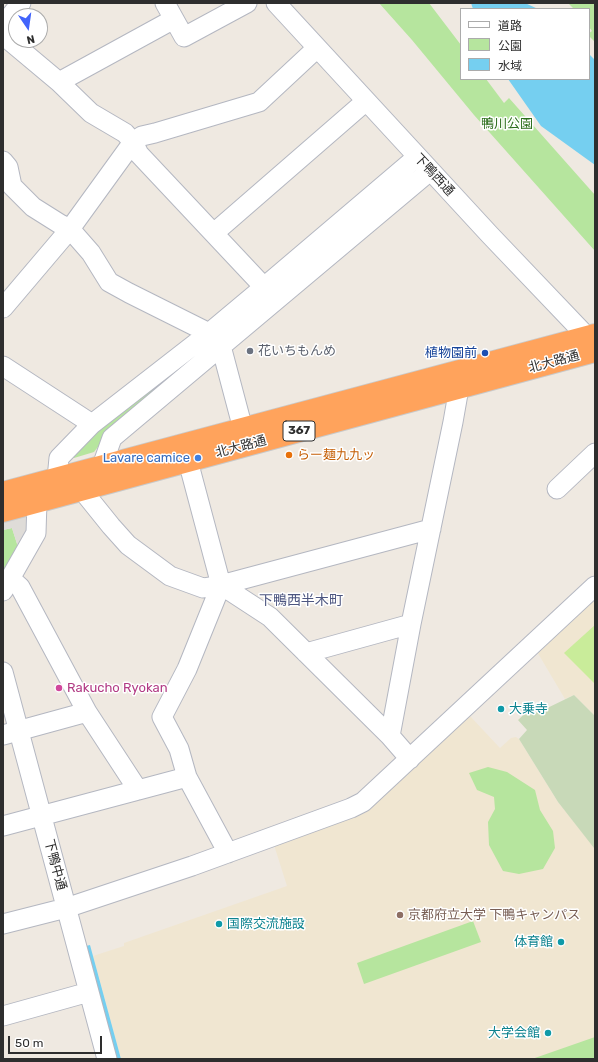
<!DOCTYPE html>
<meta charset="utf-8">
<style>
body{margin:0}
#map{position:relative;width:598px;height:1062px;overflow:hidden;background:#efe9e1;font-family:Rubik,"Noto Sans JP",sans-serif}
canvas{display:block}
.frame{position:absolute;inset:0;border:4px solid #2e2e2e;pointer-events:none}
.legend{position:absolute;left:460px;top:8px;width:130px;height:72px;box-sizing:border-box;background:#fff;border:1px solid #ababab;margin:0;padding:5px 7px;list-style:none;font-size:12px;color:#2e2e2e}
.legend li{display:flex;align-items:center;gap:8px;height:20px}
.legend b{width:20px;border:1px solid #ababab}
.north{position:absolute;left:8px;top:8px;width:40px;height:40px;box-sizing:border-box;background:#fff;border:1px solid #ababab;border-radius:50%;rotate:167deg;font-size:11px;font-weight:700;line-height:16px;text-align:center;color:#2e2e2e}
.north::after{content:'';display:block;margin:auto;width:14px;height:18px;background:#4264fb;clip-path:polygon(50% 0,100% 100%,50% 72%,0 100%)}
.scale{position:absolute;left:8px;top:1036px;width:94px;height:18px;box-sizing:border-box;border:2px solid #2e2e2e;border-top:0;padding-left:5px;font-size:12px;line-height:14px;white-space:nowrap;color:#2e2e2e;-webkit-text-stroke:3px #fff;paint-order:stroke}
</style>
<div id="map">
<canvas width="598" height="1062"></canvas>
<div class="frame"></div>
<ul class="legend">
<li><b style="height:5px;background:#fff"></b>道路</li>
<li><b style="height:11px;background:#b6e59e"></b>公園</li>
<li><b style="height:11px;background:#75cff0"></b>水域</li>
</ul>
<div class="north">N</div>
<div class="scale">50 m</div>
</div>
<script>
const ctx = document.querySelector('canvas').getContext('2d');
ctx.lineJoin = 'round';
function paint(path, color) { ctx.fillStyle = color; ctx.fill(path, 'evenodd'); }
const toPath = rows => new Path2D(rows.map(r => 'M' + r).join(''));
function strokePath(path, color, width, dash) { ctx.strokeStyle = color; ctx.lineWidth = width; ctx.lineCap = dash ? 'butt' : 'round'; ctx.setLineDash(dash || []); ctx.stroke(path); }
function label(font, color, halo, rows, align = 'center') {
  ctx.font = font + ' Rubik,"Noto Sans JP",sans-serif'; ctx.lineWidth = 3; ctx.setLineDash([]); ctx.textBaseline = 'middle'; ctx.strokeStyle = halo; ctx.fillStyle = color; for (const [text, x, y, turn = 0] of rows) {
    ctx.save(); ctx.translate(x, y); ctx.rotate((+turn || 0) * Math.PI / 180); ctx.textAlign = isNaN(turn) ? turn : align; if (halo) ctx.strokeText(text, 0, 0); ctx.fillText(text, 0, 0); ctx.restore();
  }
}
const education = toPath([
 [595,597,595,716,574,695,565,699,536,650],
 [469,715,500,748,511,738,516,737,519,739,558,802,595,848,595,1038,535,1059,121,1059,93,956,124,946,124,943,287,886,274,845,364,811]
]);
const green = toPath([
 [379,3,429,3,461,45,461,79,486,79,504,103,509,98,595,195,595,251,474,115,412,40],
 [568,3,595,3,595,42,589,36,589,33,592,31,589,27,589,9,574,9],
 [201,344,208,348,111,430,94,452,74,458,73,456,103,423],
 [12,528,18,547,3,573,3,530],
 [488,767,507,772,535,790,540,810,553,831,555,848,543,869,519,874,503,871,489,845,488,822,495,809,494,797,477,790,469,773],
 [473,921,481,942,364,984,357,963],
 [595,1037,595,1059,532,1059]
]);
const cemetery = toPath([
 [574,695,595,716,594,848,558,802,519,739,527,730,518,720,532,707,537,713]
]);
const pitch = toPath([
 [595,625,595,684,564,653]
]);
const plaza = toPath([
 [25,515,28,516,32,527,18,547,12,528,3,530,3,521]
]);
const water = toPath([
 [471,3,525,3,538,9,473,9],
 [589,54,595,60,595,165,541,126,508,79,589,79],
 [90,945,121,1059,117,1059,86,946]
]);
const minor = toPath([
 [165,3,184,37,247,3],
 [276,3,490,235,595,345],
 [3,25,21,3],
 [3,35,59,82,91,113,125,133,133,142,70,229,3,308],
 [59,82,174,19],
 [3,161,8,167,12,186,33,207,60,224,70,229,91,253,109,282,129,293,209,333,221,346,243,429],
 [214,233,366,101],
 [275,292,264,287,139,154,133,142,142,136,155,133,259,102,317,48],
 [3,366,92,424],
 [102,466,112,438,430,171],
 [57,479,59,458,92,424,209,333,264,287,417,157],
 [557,489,595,453],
 [82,490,111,526,128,545,170,576,203,588,221,585,431,529],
 [10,578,20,587,87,712,138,790],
 [221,585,270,617,390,736,410,759],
 [3,591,36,533,37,502],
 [306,653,411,624],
 [3,672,107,1059],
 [3,735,87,712],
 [390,736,411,624,453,422,459,388],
 [187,777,228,853],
 [3,826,187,777,179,749,162,717,187,669,221,585,188,461],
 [3,924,66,908,192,866,351,808,363,802,595,586],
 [3,1016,89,992]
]);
const highway = toPath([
 [3,493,595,335],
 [3,511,595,351]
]);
const markers = [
 [250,351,4,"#6b7280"],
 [485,353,4,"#1a4fb4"],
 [289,455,4,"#e8710a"],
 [198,458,4,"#3f7fe0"],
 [59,688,4,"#d1479c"],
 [501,709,4,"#0f9aa8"],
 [400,915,4,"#8d6e63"],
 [219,924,4,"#0f9aa8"],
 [561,942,4,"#0f9aa8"],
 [548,1033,4,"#0f9aa8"]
];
const shields = [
 [299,431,32]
];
const shieldNames = [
 ["367",299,431]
];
const parkNames = [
 ["鴨川公園",507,124]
];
const streetNames = [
 ["下鴨西通",434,175,47],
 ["北大路通",554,362,-15],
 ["北大路通",241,447,-15],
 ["下鴨中通",55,865,75]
];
const worshipNames = [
 ["花いちもんめ",258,351]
];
const transitNames = [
 ["植物園前",477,353]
];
const foodNames = [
 ["らー麺九九ッ",297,455]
];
const shopNames = [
 ["Lavare camice",190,458]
];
const hotelNames = [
 ["Rakucho Ryokan",67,688]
];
const cultureNames = [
 ["大乗寺",509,709],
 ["国際交流施設",227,924],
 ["体育館",553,942,"right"],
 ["大学会館",540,1033,"right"]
];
const educationNames = [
 ["京都府立大学 下鴨キャンパス",408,915]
];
const neighbourhoodNames = [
 ["下鴨西半木町",301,601]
];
paint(education, '#f0e6d1');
paint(green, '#b6e59e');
paint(cemetery, '#c8d9b8');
paint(pitch, '#c9ec9a');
paint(plaza, '#dfdcd8');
paint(water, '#75cff0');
strokePath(minor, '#b4b7c1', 21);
strokePath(highway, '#c9c9c9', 24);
strokePath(minor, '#fff', 19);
strokePath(highway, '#ffa35c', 22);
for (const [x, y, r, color] of markers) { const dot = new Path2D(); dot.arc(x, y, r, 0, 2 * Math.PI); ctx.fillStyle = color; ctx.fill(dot); strokePath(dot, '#fff', 1.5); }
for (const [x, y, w] of shields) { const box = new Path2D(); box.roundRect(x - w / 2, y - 10, w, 20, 3); ctx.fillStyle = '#fff'; ctx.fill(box); strokePath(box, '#2e2e2e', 1); }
label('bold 12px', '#2e2e2e', null, shieldNames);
label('13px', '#2c6e1b', '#fff', parkNames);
label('13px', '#2e2e2e', '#fff', streetNames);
label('13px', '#5b616d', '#fff', worshipNames, 'left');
label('13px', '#164399', '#fff', transitNames, 'right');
label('13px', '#c56008', '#fff', foodNames, 'left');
label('13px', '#366cbe', '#fff', shopNames, 'right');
label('13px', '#b23c85', '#fff', hotelNames, 'left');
label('13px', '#0d838f', '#fff', cultureNames, 'left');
label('13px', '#785e54', '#fff', educationNames, 'left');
label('14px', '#4d5680', '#fff', neighbourhoodNames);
</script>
